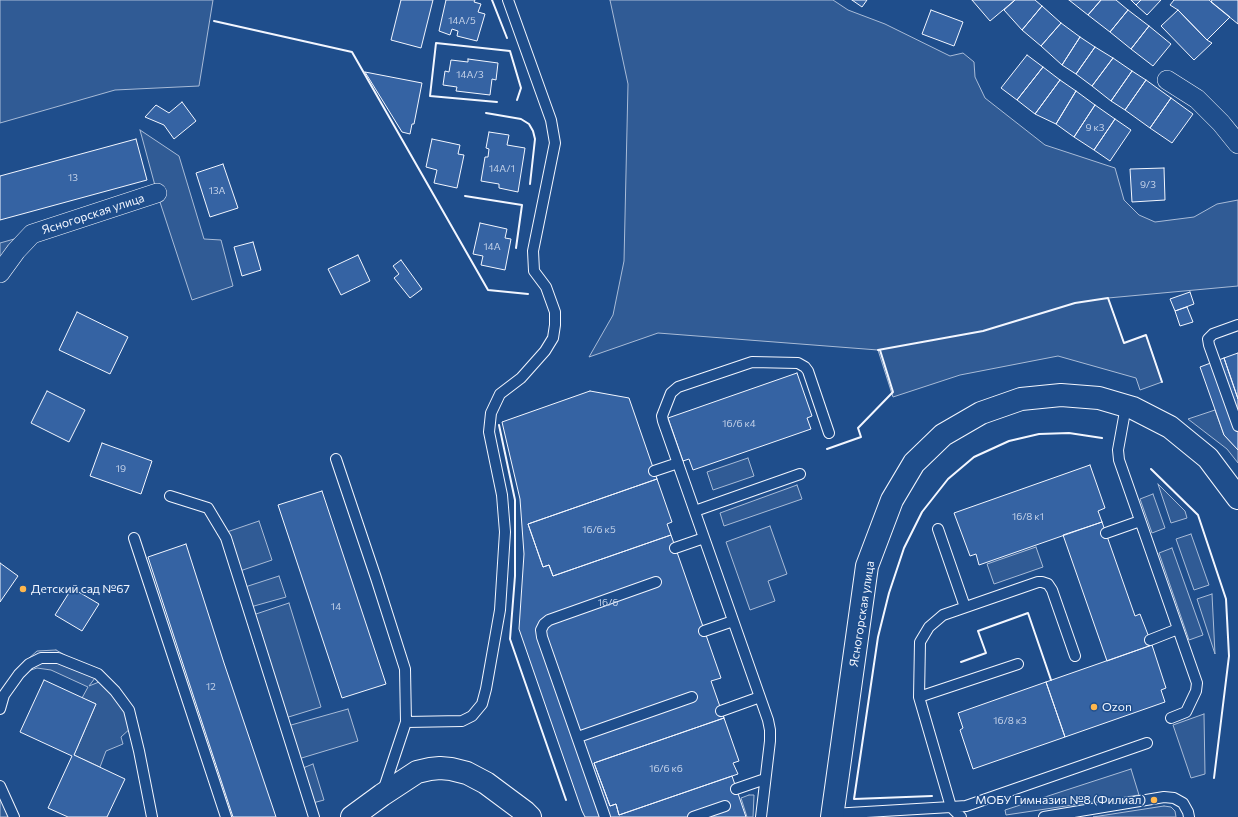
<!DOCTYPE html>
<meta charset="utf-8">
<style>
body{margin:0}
canvas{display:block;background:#1f4e8c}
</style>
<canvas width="1238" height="817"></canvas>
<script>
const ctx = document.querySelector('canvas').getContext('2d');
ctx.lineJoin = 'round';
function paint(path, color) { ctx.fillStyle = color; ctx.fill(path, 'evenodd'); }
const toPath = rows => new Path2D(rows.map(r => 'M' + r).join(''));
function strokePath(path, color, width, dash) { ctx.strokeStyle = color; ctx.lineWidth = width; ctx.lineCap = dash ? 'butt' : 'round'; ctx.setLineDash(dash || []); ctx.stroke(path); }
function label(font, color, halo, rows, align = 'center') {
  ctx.font = font + ' Commissioner,sans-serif'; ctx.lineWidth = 3; ctx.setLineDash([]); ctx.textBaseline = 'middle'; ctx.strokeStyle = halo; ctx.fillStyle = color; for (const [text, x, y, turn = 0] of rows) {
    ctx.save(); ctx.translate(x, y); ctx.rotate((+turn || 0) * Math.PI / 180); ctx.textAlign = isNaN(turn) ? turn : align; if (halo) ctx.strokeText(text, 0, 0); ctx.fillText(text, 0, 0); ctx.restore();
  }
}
const built = toPath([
 [0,0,213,0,199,86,115,90,0,123,0,0],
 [610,0,833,0,848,10,885,24,950,56,963,53,974,62,975,77,985,98,1045,145,1115,168,1124,200,1139,215,1155,222,1194,217,1217,204,1238,200,1238,286,1108,298,1124,343,1146,335,1162,382,1140,390,1136,378,1058,356,960,375,893,397,878,350,658,333,589,357,613,315,624,261,628,84,610,0],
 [140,130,179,156,204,239,221,240,233,286,192,300,157,193,140,130],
 [32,234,0,273,0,243,32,234],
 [1215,410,1224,435,1238,450,1238,463,1227,449,1188,419,1215,410],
 [748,458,754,476,713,490,707,472,748,458],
 [1158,484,1185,511,1187,518,1171,523,1158,484],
 [797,485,802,499,724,526,720,513,797,485],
 [1153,494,1165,528,1152,533,1140,499,1153,494],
 [259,521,272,560,237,572,224,533,259,521],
 [770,526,787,574,768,581,775,601,750,610,726,542,770,526],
 [1191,534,1209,585,1194,590,1176,539,1191,534],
 [1036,547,1043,567,994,584,987,564,1036,547],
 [1172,548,1203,635,1189,640,1159,553,1172,548],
 [279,576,286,597,247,608,242,588,279,576],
 [1212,594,1215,654,1197,599,1212,594],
 [289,603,321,707,282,719,250,616,289,603],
 [56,650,98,674,89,686,104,680,115,691,133,726,121,737,123,744,106,751,100,767,74,755,96,704,82,698,88,687,51,670,37,668,19,674,27,660,37,651,56,650],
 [348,709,358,741,295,760,284,727,348,709],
 [1204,714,1205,774,1191,778,1173,725,1204,714],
 [313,764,324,800,309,804,298,770,313,764],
 [1131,769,1139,795,1006,815,1005,810,1131,769],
 [0,784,14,817,0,817,0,784],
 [749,795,754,795,753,817,747,817,741,798,749,795],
 [1164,806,1171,807,1175,811,1176,817,1093,817,1164,806]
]);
const building = toPath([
 [401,0,433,0,421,48,391,40,401,0],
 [446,0,475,0,474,2,481,4,478,12,485,14,477,41,457,36,458,31,452,29,450,35,439,31,446,0],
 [852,0,867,0,862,7,852,0],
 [972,0,1015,0,990,21,972,0],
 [1015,0,1035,0,1042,6,1022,30,1004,10,1015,0],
 [1069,0,1101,0,1088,15,1069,0],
 [1101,0,1116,0,1128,10,1110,32,1088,15,1101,0],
 [1131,0,1141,0,1136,5,1131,0],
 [1141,0,1161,0,1147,15,1136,5,1141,0],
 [1174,0,1209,0,1230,17,1207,40,1178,10,1170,5,1174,0],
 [1212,0,1238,0,1238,24,1211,2,1212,0],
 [1042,6,1061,23,1041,46,1022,30,1042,6],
 [931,10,963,22,954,46,922,34,931,10],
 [1128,10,1149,26,1131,49,1110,32,1128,10],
 [1178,10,1207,40,1212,43,1194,60,1161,26,1178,10],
 [1061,23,1080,37,1062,65,1041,46,1061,23],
 [1149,26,1171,44,1153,66,1131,49,1149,26],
 [1080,37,1095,47,1076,74,1062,65,1080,37],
 [1095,47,1113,58,1092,86,1076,74,1095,47],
 [1027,55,1043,67,1017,100,1001,88,1027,55],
 [1113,58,1132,71,1111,101,1092,86,1113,58],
 [468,59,498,63,496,80,492,79,490,95,456,91,457,87,443,85,445,71,449,72,451,60,468,62,468,59],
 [1043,67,1060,80,1035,114,1017,100,1043,67],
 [1132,71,1146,80,1125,110,1111,101,1132,71],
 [365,72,422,83,414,124,412,124,410,134,402,132,365,72],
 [1060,80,1076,91,1056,124,1035,114,1060,80],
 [1146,80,1171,98,1150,128,1125,110,1146,80],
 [1076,91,1095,105,1074,137,1056,124,1076,91],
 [1171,98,1193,114,1172,143,1150,128,1171,98],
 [182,102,196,121,174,139,164,125,145,117,156,105,169,113,182,102],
 [1095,105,1115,119,1094,150,1074,137,1095,105],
 [1115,119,1131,130,1110,161,1094,150,1115,119],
 [489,132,509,135,507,145,525,148,518,192,499,188,499,184,481,181,485,157,488,157,489,149,486,148,489,132],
 [136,139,147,180,0,220,0,176,136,139],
 [432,139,460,145,458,154,464,155,457,188,434,183,437,170,426,167,432,139],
 [223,164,238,208,210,217,196,173,223,164],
 [1164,168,1165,200,1132,202,1130,169,1164,168],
 [480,223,507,229,505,238,511,239,505,270,481,265,483,256,473,254,480,223],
 [253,242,261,270,242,276,234,247,253,242],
 [358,255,370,281,341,295,328,269,358,255],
 [401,260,422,289,410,298,394,278,399,274,393,266,401,260],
 [1190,292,1194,304,1175,311,1170,299,1190,292],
 [1187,307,1193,322,1180,326,1175,311,1187,307],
 [77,312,128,337,110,374,59,350,77,312],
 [1238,353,1238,399,1224,358,1238,353],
 [1224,358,1238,399,1238,450,1224,435,1200,367,1224,358],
 [797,373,812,416,807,418,811,429,693,470,689,459,683,461,668,418,797,373],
 [47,391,85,410,69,442,31,423,47,391],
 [590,391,629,398,657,479,528,524,543,567,549,565,553,576,671,535,721,678,711,681,724,718,594,763,610,806,616,804,619,815,732,776,746,817,585,817,582,811,519,629,524,554,520,499,502,422,590,391],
 [102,443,152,461,141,494,90,476,102,443],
 [1090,465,1105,508,1098,511,1102,522,979,565,976,554,970,556,954,513,1090,465],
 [657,479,672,522,667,524,671,535,553,576,549,565,543,567,528,524,657,479],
 [322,491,386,684,342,698,278,505,322,491],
 [1102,522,1135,616,1140,614,1152,645,1107,661,1063,535,1102,522],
 [186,544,224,663,276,817,233,817,148,557,186,544],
 [0,563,18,576,0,602,0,563],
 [72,588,99,604,82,631,55,615,72,588],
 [1152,645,1166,688,1161,690,1165,702,1065,737,1046,682,1152,645],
 [44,680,96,704,74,755,125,779,107,817,68,817,48,808,72,756,20,732,44,680],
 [1046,682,1065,737,973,769,960,730,963,728,958,713,1046,682],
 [724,718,739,761,733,763,738,774,619,815,616,804,610,806,594,763,724,718]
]);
const service = toPath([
 [1238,325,1213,334,1208,339,1209,345,1238,426],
 [1126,406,1118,450,1119,460,1197,683,1196,691,1186,712,1171,718],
 [336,459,376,578,405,669,406,722,383,791],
 [654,471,678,463],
 [170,496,208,508,226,538,314,817],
 [695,511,800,474],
 [938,529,965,607],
 [1106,533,1140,521],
 [134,538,226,817],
 [675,548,704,538],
 [704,631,733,621],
 [1150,640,1178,629],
 [919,697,1018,664],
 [0,709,4,695,19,674,29,664,41,658,58,658,98,674,115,691,129,710,139,751,152,817],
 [721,711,760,697],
 [406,722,462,721,472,716,482,704,486,689,500,610,505,532,502,495,489,432,491,413,500,394,521,378,545,351,553,338,555,325,555,312,546,287,534,271,533,251,555,143,551,120,508,0],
 [578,737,692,697],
 [0,786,14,817],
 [736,789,765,779],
 [951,807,966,806,1147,743],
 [951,807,961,817],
 [832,814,951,807,919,697,920,642,929,627,943,615,1038,582,1042,582,1048,584,1052,590,1075,656],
 [605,817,542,637,541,630,544,624,549,620,656,582],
 [693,817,725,806],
 [761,817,770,741,770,730,768,720,663,421,662,416,671,393,678,387,752,362,798,363,805,367,808,371,829,433],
 [1044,817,1164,797,1174,798,1183,803,1188,812,1189,817]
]);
const minor = toPath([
 [1167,80,1197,99,1221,123,1238,144],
 [0,273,16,251,32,234,157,193]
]);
const tertiary = toPath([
 [352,817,382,795,417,772,430,769,440,768,451,769,467,773,486,783,525,812,530,817],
 [832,817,867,566,892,500,914,463,943,435,981,413,1021,399,1061,395,1099,398,1133,408,1170,427,1208,458,1238,498]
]);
const wall = toPath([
 [492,0,507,38],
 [214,21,352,52,488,290,528,294],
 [497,102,430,96,436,43,510,51,521,88,517,100],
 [486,113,521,119,529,124,533,131,535,139,530,184],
 [465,196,522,205,516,248],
 [878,350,983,331,1075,303,1108,298,1124,343,1146,335,1162,382],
 [499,425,515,500,515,576,510,639,566,800],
 [827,449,861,437,858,428,893,392,880,350],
 [1151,469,1198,515,1226,599,1229,656,1214,778],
 [961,662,986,653,978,631,1028,613,1051,680],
 [932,796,854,799,878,637,889,593,904,548,922,512,948,479,974,457,1009,441,1039,434,1069,433,1102,438]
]);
const markers = [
 [23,589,4,"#ffb74d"],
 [1094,707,4,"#ffb74d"],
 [1154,800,4,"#ffb74d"]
];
const numberNames = [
 ["14А/5",462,21],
 ["14А/3",470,75],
 ["9 к3",1095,128],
 ["14А/1",502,169],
 ["13",73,178],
 ["9/3",1148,185],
 ["13А",217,191],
 ["14А",492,247],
 ["16/6 к4",739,424],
 ["19",121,469],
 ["16/8 к1",1028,517],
 ["16/6 к5",599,530],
 ["16/6",608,603],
 ["14",336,607],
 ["12",211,687],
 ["16/8 к3",1010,721],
 ["16/6 к6",666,769]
];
const streetNames = [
 ["Ясногорская улица",93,214,-18],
 ["Ясногорская улица",862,614,-81]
];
const poiNames = [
 ["Детский сад №67",31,589],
 ["Ozon",1102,707],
 ["МОБУ Гимназия №8 (Филиал)",1146,800,"right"]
];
paint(built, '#305b95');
strokePath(built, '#a8bbd7', 1);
paint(building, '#3563a3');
strokePath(building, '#f2f6ff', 1);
strokePath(service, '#f2f6ff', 12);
strokePath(minor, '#f2f6ff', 20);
strokePath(tertiary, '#f2f6ff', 24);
strokePath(service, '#1f4e8c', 10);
strokePath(minor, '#1f4e8c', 19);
strokePath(tertiary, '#1f4e8c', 22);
strokePath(wall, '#f2f6ff', 2);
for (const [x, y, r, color] of markers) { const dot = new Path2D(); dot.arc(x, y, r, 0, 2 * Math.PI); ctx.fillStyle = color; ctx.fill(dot); strokePath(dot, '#1f4e8c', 1.5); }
label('10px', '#c3d1e8', null, numberNames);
label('12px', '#f2f6ff', '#1f4e8c', streetNames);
label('12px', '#f2f6ff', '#1f4e8c', poiNames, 'left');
</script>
